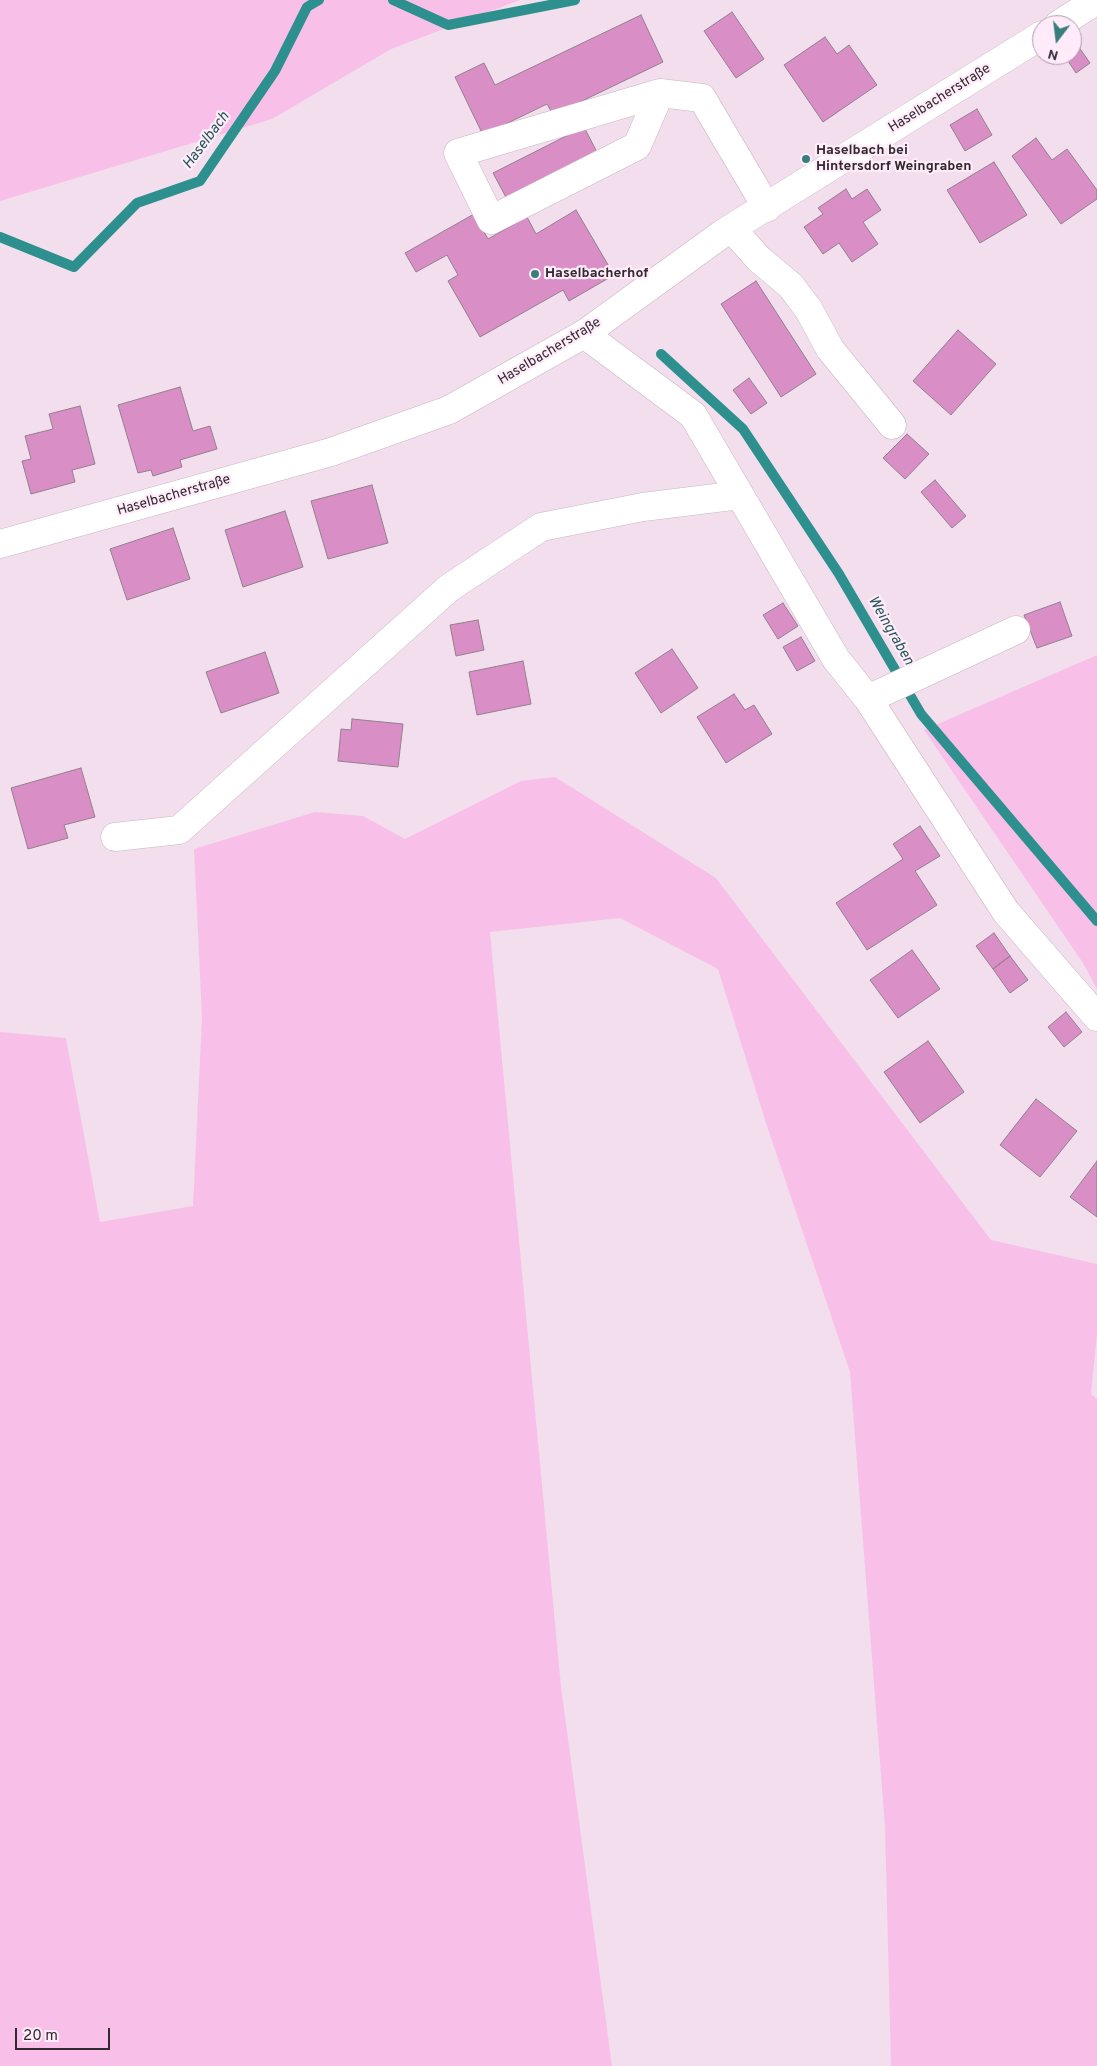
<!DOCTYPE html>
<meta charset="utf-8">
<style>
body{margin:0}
#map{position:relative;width:1097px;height:2066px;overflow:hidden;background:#f2deec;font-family:Overpass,sans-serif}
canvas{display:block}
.north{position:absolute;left:1032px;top:15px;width:50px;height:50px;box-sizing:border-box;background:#ffebf9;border:1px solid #ad9ea8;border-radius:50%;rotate:195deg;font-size:14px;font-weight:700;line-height:20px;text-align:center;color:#312a2f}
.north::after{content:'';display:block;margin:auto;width:18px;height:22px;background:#377f7d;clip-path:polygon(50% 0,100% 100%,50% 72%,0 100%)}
.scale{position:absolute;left:15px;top:2028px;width:95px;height:22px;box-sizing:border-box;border:2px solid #312a2f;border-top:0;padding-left:6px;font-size:15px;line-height:18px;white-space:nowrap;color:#312a2f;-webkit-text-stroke:4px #ffebf9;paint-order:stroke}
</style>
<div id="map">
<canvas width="1097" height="2066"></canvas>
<div class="north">N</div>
<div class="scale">20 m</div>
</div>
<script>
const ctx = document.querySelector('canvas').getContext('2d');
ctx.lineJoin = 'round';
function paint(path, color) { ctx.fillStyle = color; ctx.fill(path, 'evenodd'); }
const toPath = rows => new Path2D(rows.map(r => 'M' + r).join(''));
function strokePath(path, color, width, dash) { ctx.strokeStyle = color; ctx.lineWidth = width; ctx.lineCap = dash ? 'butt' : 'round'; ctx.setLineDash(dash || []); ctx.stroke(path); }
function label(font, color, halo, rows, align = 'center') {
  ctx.font = font + ' Overpass,sans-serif'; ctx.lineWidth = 4.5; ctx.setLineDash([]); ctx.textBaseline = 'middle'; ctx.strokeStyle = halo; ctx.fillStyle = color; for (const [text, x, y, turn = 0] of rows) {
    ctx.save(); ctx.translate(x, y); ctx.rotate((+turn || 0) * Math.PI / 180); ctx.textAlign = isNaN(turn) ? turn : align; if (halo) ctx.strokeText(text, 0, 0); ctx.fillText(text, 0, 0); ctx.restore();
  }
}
const green = toPath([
 [0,0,520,0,391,49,272,119,0,201],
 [1097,655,1097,989,1083,963,924,730],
 [555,777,716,878,991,1240,1097,1264,1097,1333,1091,1394,1097,1399,1097,2066,891,2066,885,1827,850,1372,766,1123,718,969,620,918,490,932,561,1687,612,2066,0,2066,0,1032,66,1038,100,1222,193,1206,202,1018,194,849,315,812,363,816,405,839,521,781]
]);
const stream = toPath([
 [393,0,448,25,575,0],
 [0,237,74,267,137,203,200,181,275,71,307,7,319,0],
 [661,354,743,429,839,574,921,714,1097,921]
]);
const building = toPath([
 [732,12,764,59,736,78,704,31,732,12],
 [641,15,663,62,553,115,547,104,483,135,455,77,484,63,495,85,641,15],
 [825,37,837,54,849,45,877,85,823,122,784,65,825,37],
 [1076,43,1090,63,1076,73,1064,55,1072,55,1072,45,1076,43],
 [977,109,992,135,965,151,950,125,977,109],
 [584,127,599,156,508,201,493,173,584,127],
 [1036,138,1052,160,1067,149,1097,190,1097,199,1061,224,1012,156,1036,138],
 [994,162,1027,215,980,243,947,190,994,162],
 [846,189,852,199,867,189,881,210,863,222,878,244,852,262,839,243,823,254,804,227,823,214,818,208,846,189],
 [576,210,614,275,569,301,563,290,480,337,448,281,458,275,447,255,416,272,405,253,474,214,488,239,527,217,536,234,576,210],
 [756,281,816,374,781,397,721,304,756,281],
 [958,330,996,364,951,415,913,381,958,330],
 [749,378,767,403,751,414,733,390,749,378],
 [180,387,193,431,210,426,217,449,180,460,182,467,153,476,151,470,138,473,118,405,180,387],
 [80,406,95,464,72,470,75,482,31,494,22,461,31,459,25,436,53,429,49,414,80,406],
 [907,434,929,454,905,479,883,458,907,434],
 [935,480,966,516,952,528,921,492,935,480],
 [372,485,388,543,328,559,311,501,372,485],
 [285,511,303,567,243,587,225,530,285,511],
 [173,528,190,579,127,600,110,549,173,528],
 [1060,602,1072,636,1037,648,1024,615,1060,602],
 [783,603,798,626,778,639,763,615,783,603],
 [478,620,484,650,456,656,450,625,478,620],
 [801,637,815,661,797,671,783,647,801,637],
 [672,649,698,688,661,713,635,673,672,649],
 [265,652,279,693,221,713,206,672,265,652],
 [523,661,531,704,477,715,469,672,523,661],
 [734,694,745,710,754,705,772,734,726,763,697,717,734,694],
 [352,719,403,724,398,767,338,761,341,729,351,730,352,719],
 [81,768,95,817,64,825,68,838,28,849,11,788,81,768],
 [920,826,940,856,915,871,937,905,867,950,836,903,903,859,893,844,920,826],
 [994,933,1010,956,993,969,976,946,994,933],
 [912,950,940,989,898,1018,870,980,912,950],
 [1010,956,1028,980,1010,993,993,969,1010,956],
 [1066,1012,1082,1032,1064,1047,1048,1027,1066,1012],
 [928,1041,964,1092,920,1123,884,1072,928,1041],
 [1036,1099,1077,1131,1040,1177,1000,1145,1036,1099],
 [1097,1161,1097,1217,1070,1197,1097,1161]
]);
const minor = toPath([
 [1058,25,1097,0],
 [660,93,637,146,491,220,458,153,660,93,702,98,767,208],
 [732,229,759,259,791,286,809,310,830,349,892,425],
 [584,334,693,415,836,659,868,699,1006,912,1097,1017],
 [0,544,331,452,449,410,584,334,722,234,1042,35],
 [868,699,1016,630],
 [115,837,179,830,449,588,541,527,643,507,740,495]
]);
const markers = [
 [806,159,5,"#377f7d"],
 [535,274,5,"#377f7d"]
];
const streetNames = [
 ["Haselbacherstraße",940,99,-32],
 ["Haselbacherstraße",550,352,-31],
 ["Haselbacherstraße",174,496,-16]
];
const poiNames = [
 ["Haselbach bei",816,151],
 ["Hintersdorf Weingraben",816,167],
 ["Haselbacherhof",545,274]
];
const waterNames = [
 ["Haselbach",207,141,-53],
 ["Weingraben",890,631,60]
];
paint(green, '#f8c0e8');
strokePath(stream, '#2e908e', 10);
paint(building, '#d98ec6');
strokePath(building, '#92808d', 1);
strokePath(minor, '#c9b6c3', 29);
strokePath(minor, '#fff', 28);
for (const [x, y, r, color] of markers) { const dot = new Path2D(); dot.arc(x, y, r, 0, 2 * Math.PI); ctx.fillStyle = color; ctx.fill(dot); strokePath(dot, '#ffebf9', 2); }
label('14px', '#312a2f', '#ffebf9', streetNames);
label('bold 14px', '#312a2f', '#ffebf9', poiNames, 'left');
label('italic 15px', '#225957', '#ffebf9', waterNames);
</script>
